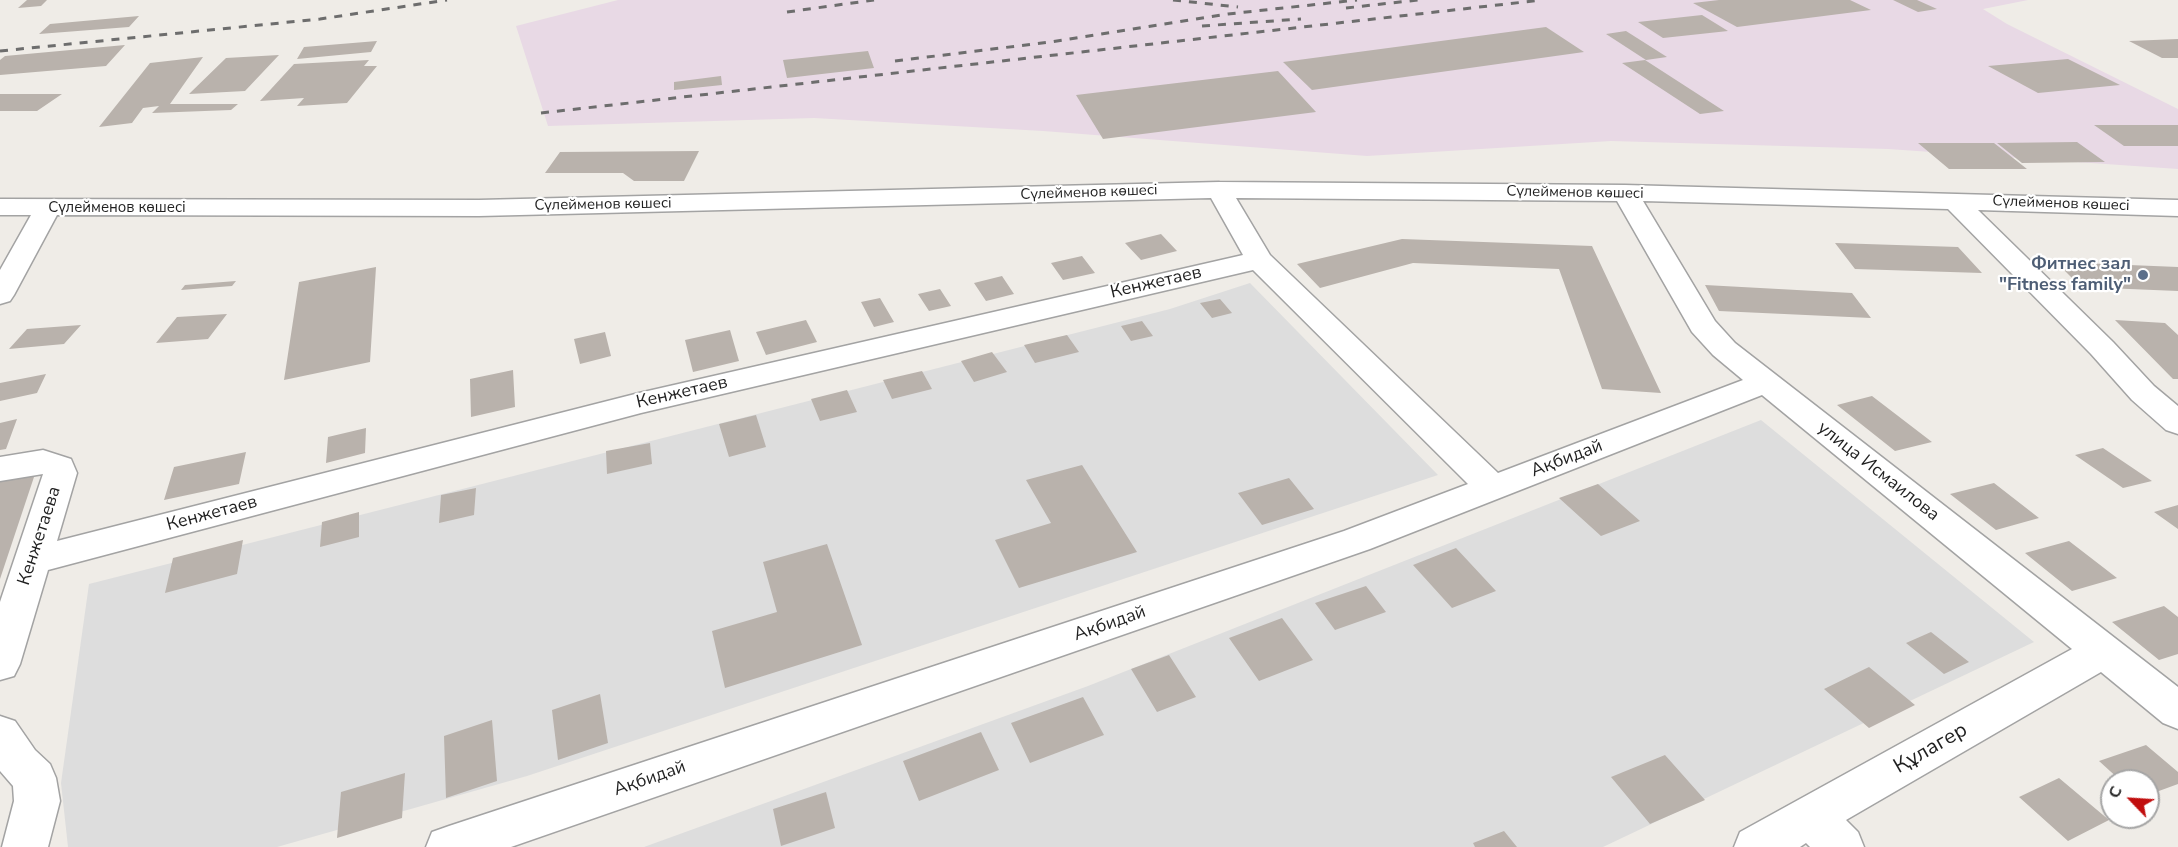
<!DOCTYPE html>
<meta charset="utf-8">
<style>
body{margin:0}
#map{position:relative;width:2178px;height:847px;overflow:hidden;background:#efece7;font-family:"Nunito Sans",sans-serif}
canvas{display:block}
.north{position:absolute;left:2100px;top:769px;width:60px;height:60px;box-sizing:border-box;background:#fff;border:2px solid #a5a5a5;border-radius:50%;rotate:295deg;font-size:16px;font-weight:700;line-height:24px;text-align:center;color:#1f1f1f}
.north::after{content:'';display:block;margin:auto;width:21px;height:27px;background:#c10e0e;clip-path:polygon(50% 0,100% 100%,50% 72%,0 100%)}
</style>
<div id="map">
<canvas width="2178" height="847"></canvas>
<div class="north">С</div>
</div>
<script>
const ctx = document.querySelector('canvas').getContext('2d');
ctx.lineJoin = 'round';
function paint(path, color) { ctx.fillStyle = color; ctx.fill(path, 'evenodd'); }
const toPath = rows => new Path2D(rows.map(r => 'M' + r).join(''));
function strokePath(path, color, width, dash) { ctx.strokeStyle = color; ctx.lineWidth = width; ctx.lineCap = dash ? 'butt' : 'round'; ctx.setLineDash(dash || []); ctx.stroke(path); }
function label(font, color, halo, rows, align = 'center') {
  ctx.font = font + ' "Nunito Sans",sans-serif'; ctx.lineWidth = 4.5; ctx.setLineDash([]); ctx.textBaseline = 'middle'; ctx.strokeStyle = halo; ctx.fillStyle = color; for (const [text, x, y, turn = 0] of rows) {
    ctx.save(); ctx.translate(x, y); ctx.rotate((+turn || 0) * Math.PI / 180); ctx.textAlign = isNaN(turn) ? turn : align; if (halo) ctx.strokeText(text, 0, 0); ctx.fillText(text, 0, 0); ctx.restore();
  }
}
const residential = toPath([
 [1250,283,1438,475,527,776,277,847,68,847,61,783,89,584,1170,309],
 [1761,420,2034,642,1603,847,644,847,1088,686]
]);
const industrial = toPath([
 [618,0,2028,0,1983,9,2007,24,2178,109,2178,169,1888,149,1611,141,1367,156,1043,131,814,118,548,126,516,26]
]);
const building = toPath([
 [27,0,47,0,41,6,18,8],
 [1719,0,1850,0,1871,10,1737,27,1693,3],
 [1893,0,1917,0,1937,9,1918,12],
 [1702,15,1728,31,1663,38,1638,22],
 [139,16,129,27,39,34,50,24],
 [1546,27,1584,52,1312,90,1283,62],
 [1626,31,1667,57,1646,60,1606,34],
 [2178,39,2178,58,2162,58,2129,41],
 [377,41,371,52,297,59,304,47],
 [125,45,106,66,0,75,0,60,5,56],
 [868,51,874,68,787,78,783,60],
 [279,55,245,91,189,94,226,58],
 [203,57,170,104,238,104,231,110,152,113,159,106,143,108,132,123,99,127,150,63],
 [2068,59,2120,85,2038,93,1988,66],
 [369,60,364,66,377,66,347,103,297,106,304,98,260,101,294,64],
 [1645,60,1724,111,1700,114,1622,63],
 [1278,71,1316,112,1103,139,1076,95],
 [721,76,722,85,674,90,674,82],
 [0,94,62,94,37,111,0,111],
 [2094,125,2178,125,2178,146,2124,146],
 [2077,142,2105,162,2022,163,1997,143],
 [1918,143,1994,143,2027,169,1949,169],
 [699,151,684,181,634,181,623,173,545,173,560,152],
 [1161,234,1177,251,1141,260,1125,243],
 [1402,239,1592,246,1661,393,1602,389,1559,269,1413,263,1320,288,1297,264],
 [1835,243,1958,247,1982,273,1855,269],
 [1082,256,1095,273,1063,280,1051,263],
 [2056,262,2178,267,2178,291,2081,287],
 [376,267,370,362,284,380,299,282],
 [1002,276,1014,294,986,301,974,283],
 [236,281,232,286,181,290,185,285],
 [1705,285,1852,293,1871,318,1719,311],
 [940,289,951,306,929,311,918,294],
 [880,298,894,322,874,327,861,302],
 [1220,299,1232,313,1212,318,1200,303],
 [227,314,208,339,156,343,177,317],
 [806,320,817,342,766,355,756,332],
 [2115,320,2165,323,2178,335,2178,379,2173,379],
 [1142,321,1153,336,1131,341,1121,326],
 [81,325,64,344,9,349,27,329],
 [730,330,739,361,693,372,685,340],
 [605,332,611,356,580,364,574,339],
 [1067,335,1079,352,1035,363,1024,345],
 [992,352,1007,372,974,382,961,361],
 [513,370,515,407,471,417,470,379],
 [922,371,932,389,892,399,883,380],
 [46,374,37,393,0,401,0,383],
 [847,390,857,412,820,421,811,399],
 [1872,396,1932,442,1895,451,1837,405],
 [756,415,766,447,729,457,719,424],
 [17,419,6,449,0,450,0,423],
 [366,428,365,453,326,463,328,437],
 [650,443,652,464,607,474,606,451],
 [2103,448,2152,481,2123,488,2075,455],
 [246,452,239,484,164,500,174,467],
 [38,465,0,579,0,474],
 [1082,465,1137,552,1019,588,995,540,1051,523,1026,480],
 [1289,478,1314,509,1262,525,1238,493],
 [1994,483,2039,518,1996,530,1950,494],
 [1598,484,1640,521,1601,536,1559,498],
 [476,488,474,515,439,523,441,495],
 [2178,505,2178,529,2154,512],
 [359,512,359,537,320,547,322,522],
 [243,540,237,574,165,593,173,558],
 [2069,541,2117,578,2072,591,2025,553],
 [827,544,862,645,725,688,712,631,777,612,763,562],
 [1456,548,1496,591,1452,608,1413,565],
 [1366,586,1386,612,1335,630,1315,603],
 [2164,606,2178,617,2178,654,2159,660,2112,622],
 [1282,618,1313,660,1259,681,1229,638],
 [1931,632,1969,662,1944,674,1906,643],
 [1169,655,1196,697,1157,712,1131,669],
 [1869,667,1915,705,1869,728,1824,689],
 [600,694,608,743,558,760,552,710],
 [1083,697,1104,735,1030,763,1011,723],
 [492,720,497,781,446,798,444,736],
 [981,732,999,770,919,801,903,761],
 [2146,745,2178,772,2178,784,2148,795,2148,781,2121,781,2099,761],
 [1665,755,1705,800,1650,824,1611,777],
 [405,773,402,818,337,838,341,792],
 [2059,778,2109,820,2068,841,2019,797],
 [826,792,835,828,781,846,773,809],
 [1504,831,1517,847,1475,847,1473,843]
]);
const minor = toPath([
 [1219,182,1625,185,2178,200,2178,216,1978,210,2113,342,2154,386,2178,406,2178,434,2166,430,2132,400,2091,354,1948,209,1643,201,1715,321,1735,343,2178,687,2178,729,2163,723,2101,672,1846,820,1858,832,1864,847,1810,847,1806,843,1800,847,1734,847,1740,832,2072,649,1762,395,1370,549,511,847,426,847,432,832,449,826,1344,531,1468,484,1253,270,641,413,48,570,20,664,14,676,0,680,0,602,43,474,0,481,0,457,43,450,71,459,77,473,57,541,639,393,1243,255,1211,198,479,216,57,215,14,295,10,301,0,304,0,270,31,215,0,215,0,199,479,200,1219,182],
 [1236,198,1617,201,1692,332,1713,355,1743,380,1498,473,1270,255,1236,198],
 [0,716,15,721,35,750,50,764,56,778,60,801,48,847,2,847,14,801,13,786,0,771,0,716]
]);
const rail = toPath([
 [1173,0,1238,7],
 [1346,8,1418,0],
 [787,12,874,0],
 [1202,26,1301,19],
 [0,51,320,19,447,0],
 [895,61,1050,42,1228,14,1357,0],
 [541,113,1542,0]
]);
const markers = [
 [2143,275,6,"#5c6f8a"]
];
const farStreetnames = [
 ["Сүлейменов көшесі",1089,193,-2],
 ["Сүлейменов көшесі",1575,193,1],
 ["Сүлейменов көшесі",2061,204,2],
 ["Сүлейменов көшесі",603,205,-1],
 ["Сүлейменов көшесі",117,208]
];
const serviceNames = [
 ["Фитнес зал",2131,265],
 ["\"Fitness family\"",2131,286]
];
const streetNames = [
 ["Кенжетаев",1156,283,-13],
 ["Кенжетаев",682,393,-13],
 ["Ақбидай",1567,459,-21],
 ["улица Исмаилова",1878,472,38],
 ["Кенжетаев",212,514,-15],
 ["Кенжетаева",40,536,-72],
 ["Ақбидай",1110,624,-19],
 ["Ақбидай",650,779,-19]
];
const nearStreetnames = [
 ["Құлагер",1931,749,-30]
];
paint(residential, '#ddd');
paint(industrial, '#e8d9e5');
paint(building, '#b9b2ac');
strokePath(minor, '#a3a3a3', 3);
paint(minor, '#fff');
strokePath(rail, '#6d6d6d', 3, [8, 8]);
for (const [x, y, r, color] of markers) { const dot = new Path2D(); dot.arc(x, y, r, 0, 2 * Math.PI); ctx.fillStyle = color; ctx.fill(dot); strokePath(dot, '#fff', 2); }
label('15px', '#1f1f1f', '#fff', farStreetnames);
label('bold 18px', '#4e5e75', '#fff', serviceNames, 'right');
label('18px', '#1f1f1f', '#fff', streetNames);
label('21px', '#1f1f1f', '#fff', nearStreetnames);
</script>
